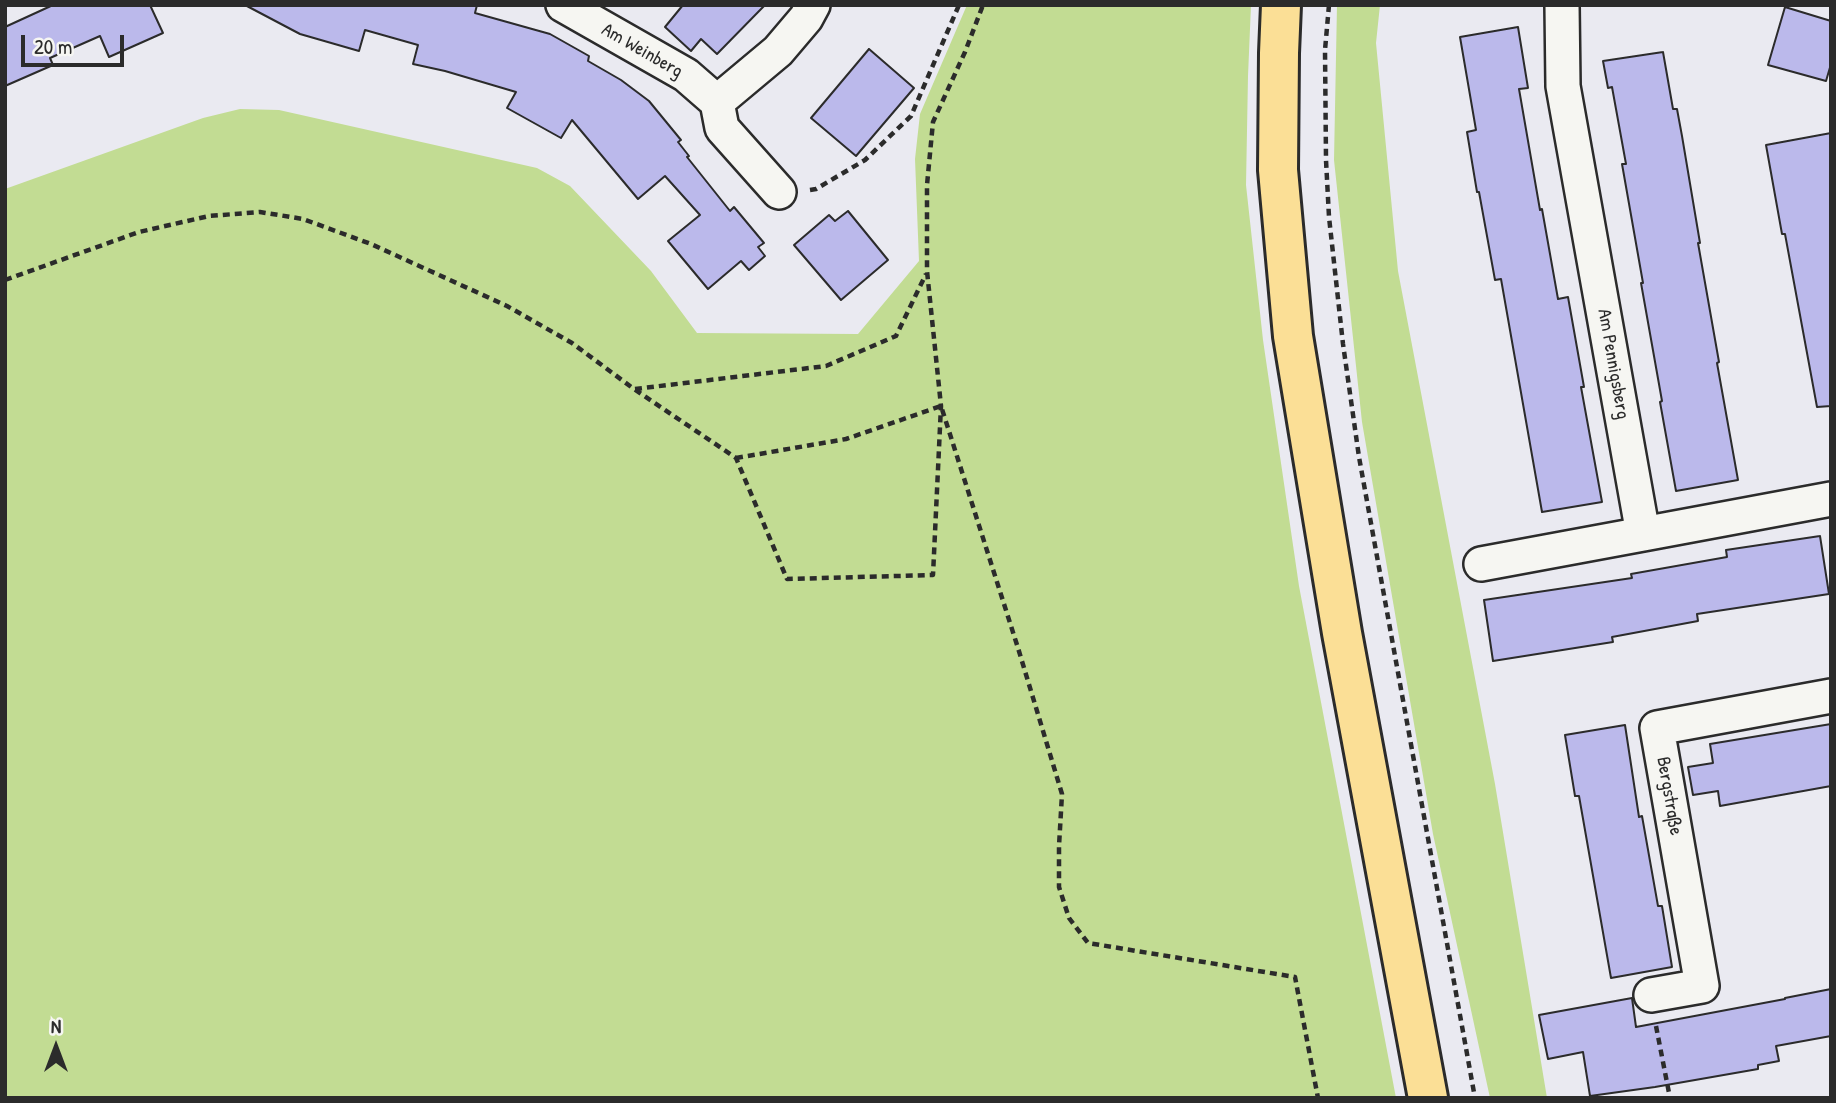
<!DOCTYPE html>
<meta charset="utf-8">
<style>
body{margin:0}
#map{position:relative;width:1836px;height:1103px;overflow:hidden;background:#eaeaf1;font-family:"Patrick Hand",sans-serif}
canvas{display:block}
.frame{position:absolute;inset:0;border:7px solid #2b2b2b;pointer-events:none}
.north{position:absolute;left:21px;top:1012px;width:70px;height:70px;-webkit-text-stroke:5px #f6f6f2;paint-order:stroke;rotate:0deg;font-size:19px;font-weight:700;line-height:28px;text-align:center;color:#2b2b2b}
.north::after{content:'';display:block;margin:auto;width:24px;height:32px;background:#2b2b2b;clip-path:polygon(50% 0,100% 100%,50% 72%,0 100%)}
.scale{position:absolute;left:21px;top:35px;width:103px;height:32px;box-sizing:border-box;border:4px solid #2b2b2b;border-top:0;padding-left:9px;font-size:21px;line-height:24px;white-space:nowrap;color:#2b2b2b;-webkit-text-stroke:5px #f6f6f2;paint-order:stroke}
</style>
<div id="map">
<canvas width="1836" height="1103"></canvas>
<div class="frame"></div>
<div class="north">N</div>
<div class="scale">20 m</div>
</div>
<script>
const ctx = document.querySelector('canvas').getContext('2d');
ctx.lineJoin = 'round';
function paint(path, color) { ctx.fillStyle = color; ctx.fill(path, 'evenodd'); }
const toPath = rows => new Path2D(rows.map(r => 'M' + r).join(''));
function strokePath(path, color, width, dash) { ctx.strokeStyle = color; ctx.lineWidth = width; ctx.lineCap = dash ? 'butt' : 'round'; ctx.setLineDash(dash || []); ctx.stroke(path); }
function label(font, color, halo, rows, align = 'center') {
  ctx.font = font + ' "Patrick Hand",sans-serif'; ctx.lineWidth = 5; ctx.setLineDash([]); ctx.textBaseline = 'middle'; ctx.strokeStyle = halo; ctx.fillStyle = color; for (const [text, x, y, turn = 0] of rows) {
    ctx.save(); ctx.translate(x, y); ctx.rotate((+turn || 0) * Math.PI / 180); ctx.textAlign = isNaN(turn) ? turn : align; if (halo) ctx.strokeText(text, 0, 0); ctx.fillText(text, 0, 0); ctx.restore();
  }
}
const green = toPath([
 [967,5,1251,5,1248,76,1246,185,1263,340,1299,586,1396,1098,5,1098,5,189,203,118,240,109,279,110,537,168,570,186,651,271,697,333,858,334,919,261,915,159,920,114],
 [1337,5,1380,5,1376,43,1398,271,1495,784,1547,1098,1490,1098,1433,834,1362,422,1334,160]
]);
const building = toPath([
 [53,5,150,5,163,33,109,57,100,36,50,58,53,65,5,86,5,27,53,5],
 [245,5,477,5,475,13,550,34,589,56,588,61,621,80,649,101,681,140,678,142,689,156,687,157,730,211,734,207,764,243,758,247,765,256,749,270,741,261,708,289,668,241,700,215,665,176,638,199,572,120,561,138,507,108,516,92,445,71,413,64,418,45,365,30,359,51,300,34,245,5],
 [683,5,765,5,717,54,701,39,691,51,665,27,683,5],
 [1785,7,1831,21,1831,64,1826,81,1768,65,1785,7],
 [1518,27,1528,88,1519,89,1540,210,1542,209,1558,299,1568,297,1584,387,1581,387,1602,502,1542,512,1501,279,1495,280,1479,192,1477,192,1467,132,1476,130,1460,37,1518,27],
 [869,49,914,88,856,156,811,118,869,49],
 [1663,52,1673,109,1677,109,1682,136,1700,243,1698,243,1719,362,1717,363,1738,480,1676,491,1660,402,1662,401,1641,283,1643,283,1622,164,1626,164,1612,87,1608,88,1603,61,1663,52],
 [1831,133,1831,406,1817,407,1785,234,1782,234,1766,145,1831,133],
 [848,211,888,260,841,300,794,245,829,215,835,221,848,211],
 [1820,536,1829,594,1697,614,1698,621,1612,637,1613,642,1493,661,1484,600,1632,578,1631,574,1727,557,1726,550,1820,536],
 [1831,724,1831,786,1720,806,1718,791,1693,795,1688,767,1713,763,1710,744,1831,724],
 [1625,725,1639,817,1642,816,1658,906,1662,906,1672,967,1611,978,1579,796,1575,796,1565,735,1625,725],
 [1831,989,1831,1036,1776,1046,1779,1061,1758,1065,1758,1069,1655,1087,1590,1096,1583,1052,1548,1059,1539,1015,1632,998,1636,1027,1785,999,1785,998,1831,989]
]);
const path = toPath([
 [1329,5,1325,50,1326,160,1329,217,1343,344,1359,457,1475,1098],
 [810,190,816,189,865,160,911,116,959,5],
 [5,280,139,232,209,216,260,212,303,219,371,244,507,306,572,343,634,389,736,458,787,579,933,575,941,406,927,271,927,185,933,122,965,52,983,5],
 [635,389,826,366,896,336,926,274],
 [736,458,846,439,941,406,1018,648,1062,794,1059,846,1059,887,1069,918,1088,943,1295,977,1318,1098],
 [1656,1026,1670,1098]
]);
const minor = toPath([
 [563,5,686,75,717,102,778,51,806,18,813,5],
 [1562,5,1563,86,1643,534,1831,499],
 [717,102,722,128,779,192],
 [1481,564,1643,534],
 [1651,995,1702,986,1657,728,1831,696]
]);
const major = toPath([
 [1281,5,1279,53,1278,170,1293,336,1342,633,1428,1098]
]);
const streetNames = [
 ["Am Weinberg",642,51,30],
 ["Am Pennigsberg",1613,364,80],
 ["Bergstraße",1669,796,80]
];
paint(green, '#c2dc93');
paint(building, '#bbb9eb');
strokePath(building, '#2b2b2b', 2);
strokePath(minor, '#2b2b2b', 38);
strokePath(major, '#2b2b2b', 44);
strokePath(path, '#2b2b2b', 4.5, [7, 5]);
strokePath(minor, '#f6f6f2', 33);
strokePath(major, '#fbdf96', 38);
label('19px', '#2b2b2b', '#f6f6f2', streetNames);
</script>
